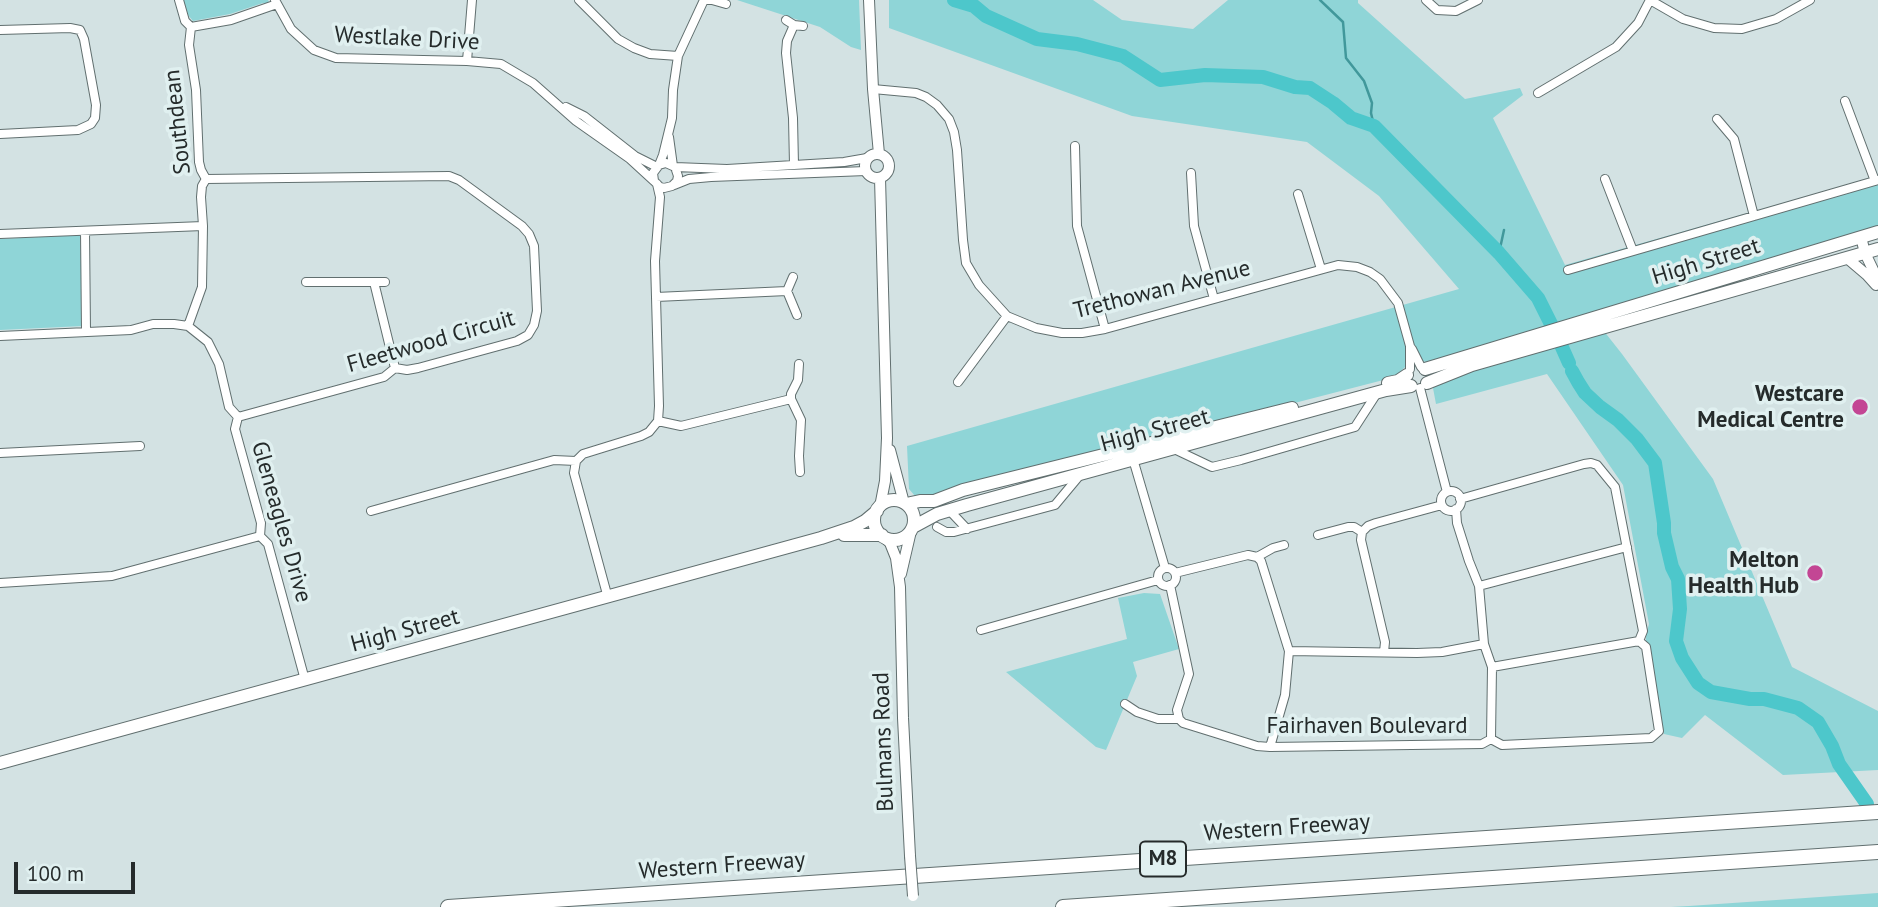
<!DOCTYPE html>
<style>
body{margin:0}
#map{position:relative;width:1878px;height:907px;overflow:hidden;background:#d3e2e3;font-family:"PT Sans",sans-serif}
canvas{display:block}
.scale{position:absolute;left:14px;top:862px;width:121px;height:32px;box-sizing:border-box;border:4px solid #252b2b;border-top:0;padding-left:9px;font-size:21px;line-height:24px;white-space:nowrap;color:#252b2b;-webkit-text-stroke:5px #e0f0f0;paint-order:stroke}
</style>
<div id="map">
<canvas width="1878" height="907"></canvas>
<div class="scale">100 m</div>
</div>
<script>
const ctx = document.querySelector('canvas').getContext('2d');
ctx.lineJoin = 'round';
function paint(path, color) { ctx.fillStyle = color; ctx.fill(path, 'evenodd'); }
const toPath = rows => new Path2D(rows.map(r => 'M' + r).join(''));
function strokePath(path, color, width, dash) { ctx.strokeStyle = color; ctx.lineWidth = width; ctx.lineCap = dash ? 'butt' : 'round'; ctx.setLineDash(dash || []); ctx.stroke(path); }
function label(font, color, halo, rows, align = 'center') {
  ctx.font = font + ' "PT Sans",sans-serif'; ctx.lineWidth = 7; ctx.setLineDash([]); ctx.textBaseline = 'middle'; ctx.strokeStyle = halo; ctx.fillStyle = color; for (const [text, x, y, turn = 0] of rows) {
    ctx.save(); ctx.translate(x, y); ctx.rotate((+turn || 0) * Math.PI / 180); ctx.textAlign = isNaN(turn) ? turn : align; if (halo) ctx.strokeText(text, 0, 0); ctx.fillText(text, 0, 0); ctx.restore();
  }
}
const green = toPath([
 [183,0,268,0,271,6,263,3,230,14,193,21,188,15],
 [737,0,859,0,861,50,851,47,820,27],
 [889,0,1093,0,1122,20,1193,29,1228,0,1358,0,1358,3,1465,99,1520,88,1523,95,1493,118,1565,265,1878,176,1878,231,1592,316,1622,354,1713,479,1792,667,1878,711,1878,770,1783,775,1705,715,1682,738,1664,734,1650,651,1646,644,1646,635,1649,624,1623,485,1547,374,1436,404,1433,388,1432,363,1421,361,1406,366,1395,377,927,498,915,496,909,489,907,446,1459,289,1379,196,1307,142,1132,116,889,28],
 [80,235,83,326,0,330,0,239],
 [1144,593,1160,594,1179,649,1133,662,1137,676,1106,750,1096,747,1006,672,1127,639,1118,598],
 [1878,893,1878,907,1671,907,1689,906]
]);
const stream = toPath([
 [1320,0,1343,22,1346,58,1364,81,1372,103,1371,113,1374,126],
 [1499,253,1504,230]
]);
const river = toPath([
 [954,0,974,6,986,16,1037,39,1077,44,1123,56,1160,80,1205,75,1263,77,1295,87,1310,88,1333,103,1351,118,1374,126,1499,253,1538,298,1552,326],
 [1561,345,1569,363],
 [1572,371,1578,382,1585,393,1600,407,1618,420,1637,439,1655,463,1664,523,1664,533,1672,567,1678,579,1680,609,1676,641,1682,658,1698,683,1711,692,1750,699,1764,699,1798,708,1818,722,1832,746,1839,764,1867,804]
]);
const minor = toPath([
 [179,0,185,21,191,27,189,45,196,90,199,162,201,170,206,179,202,186,201,197,203,226,202,287,188,326],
 [275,0,291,29,314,50,336,58,467,61,501,64,533,83,576,121,630,159,654,181],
 [579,0,618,39,634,48,650,54,678,56],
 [1426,0,1437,10,1456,11,1478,0],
 [1650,0,1683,19,1714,28,1742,29,1776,19,1810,0],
 [786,20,794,25,803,26],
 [794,25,787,41,786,53,793,118,794,165],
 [191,27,231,20,277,4],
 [0,30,70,28,80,30,84,39,96,105,95,118,91,124,78,130,0,134],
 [467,61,472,0],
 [873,89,916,93,926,97,937,105,949,119,954,132,957,150,963,240,966,263,979,285,1007,316,1036,328,1062,333,1082,333,1105,329,1338,265,1357,267,1370,272,1380,279,1398,303,1410,346,1410,369],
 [1538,93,1616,47,1638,23,1650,0],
 [1845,101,1875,181],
 [566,107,584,116,635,156,657,167],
 [1717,119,1734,139,1754,216],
 [669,137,673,166],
 [1075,146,1077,226,1105,329],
 [659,165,666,163,675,167,678,176,677,181,672,186,664,188,660,187,654,181,653,173,659,165,663,155,672,118,673,90,678,56,704,0,712,0,726,4],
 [675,167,727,169,844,162,867,158],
 [1191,173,1194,226,1214,299],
 [206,179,449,176,459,180,522,226,529,234,534,246,537,311,534,325,528,335,517,341,418,368,407,370,395,368,384,377,238,417],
 [1605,179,1633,251],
 [674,185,689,179,711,177,866,171],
 [1298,194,1321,269],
 [85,231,86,331],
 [0,234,203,226],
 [1568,270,1878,180],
 [793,277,787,291,797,315],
 [306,282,385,282],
 [374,282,395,368],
 [656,297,787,291],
 [0,336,131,330,153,324,174,324,188,326,208,342,219,364,229,407,238,417,235,429,261,523,260,536,268,544,305,680],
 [1412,349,1421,367],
 [799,364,798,380,791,394,791,399,801,420,799,456,800,472],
 [958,382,1007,316],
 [1420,388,1447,492],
 [658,421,681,426,791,399],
 [1174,449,1212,467,1241,460,1355,427,1377,393],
 [0,453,140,446],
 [1133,459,1165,568],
 '1441 501a10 10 0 1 1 20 0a10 10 0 1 1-20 0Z',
 [1460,499,1584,464,1591,463,1597,465,1615,487,1643,631,1639,641],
 [1456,509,1457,523,1469,561,1479,586,1484,644,1492,667,1491,739],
 [949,510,967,529],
 [371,511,554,460,576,461],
 [937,527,946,532,954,532,1055,505,1080,475],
 [1318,535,1348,527,1354,527,1362,532],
 [1257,557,1273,548,1284,545],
 '1158 577a9 9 0 1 1 18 0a9 9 0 1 1-18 0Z',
 [1175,573,1248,555,1257,557,1261,561,1289,651,1285,695,1270,747],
 [0,583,112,576,260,536],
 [1170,585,1189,674,1177,710,1179,719,1183,723,1257,746,1270,747,1482,744,1491,739],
 [1479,586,1627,547],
 [608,598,574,473,576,461,583,454,641,436,649,432,658,421,659,406,655,261,660,197,657,184],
 [981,630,1158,580],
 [1289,651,1417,653,1442,652,1484,644],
 [1384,652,1385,642,1361,540,1362,532,1368,526,1376,523,1442,505],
 [1125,704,1137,712,1158,719,1179,719],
 [1491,739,1502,745,1651,738,1659,731,1646,647,1639,641,1492,667]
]);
const tertiary = toPath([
 [869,0,873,89,879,154],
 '865 166a12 12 0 1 1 24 0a12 12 0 1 1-24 0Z',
 [1861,237,1865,253,1878,280],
 [1847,258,1867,275,1876,285],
 [890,450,904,503],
 [880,507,885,481,887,438,880,178],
 [884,537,890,543,896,558,900,587,903,718,910,856],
 [901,574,911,531]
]);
const secondary = toPath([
 [1425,369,1878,232],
 [1388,383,1398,381,1407,375],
 [1427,383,1472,365,1878,249],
 '874 520a20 20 0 1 1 40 0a20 20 0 1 1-40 0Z',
 [906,504,920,501,934,501,963,490,1292,408],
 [913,527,937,514,967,505,1386,390,1411,386],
 [844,535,882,535],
 [0,763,821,538,854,527,865,521,877,511]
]);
const motorway = toPath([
 [448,907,1878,812],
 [1063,907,1878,852]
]);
const tertiaryBridge = toPath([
 [910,856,913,896]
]);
const markers = [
 [1860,407,9,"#c34694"],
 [1815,573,9,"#c34694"]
];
const shields = [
 [1163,859,46]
];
const shieldNames = [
 ["M8",1163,859]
];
const streetNames = [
 ["Westlake Drive",407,39,3],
 ["Southdean",178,122,-96],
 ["High Street",1706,262,-17],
 ["Trethowan Avenue",1162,290,-14],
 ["Fleetwood Circuit",431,342,-16],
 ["High Street",1155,431,-15],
 ["Gleneagles Drive",281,522,74],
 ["High Street",405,631,-15],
 ["Fairhaven Boulevard",1367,726],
 ["Bulmans Road",884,742,-92],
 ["Western Freeway",1287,828,-4],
 ["Western Freeway",722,866,-4]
];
const poiNames = [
 ["Westcare",1844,394],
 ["Medical Centre",1844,420],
 ["Melton",1799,560],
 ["Health Hub",1799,586]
];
paint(green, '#8fd5d7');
strokePath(stream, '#41989b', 2.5);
strokePath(river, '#4dc7cb', 14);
strokePath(minor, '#616f6f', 10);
strokePath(tertiary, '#616f6f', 12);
strokePath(secondary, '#616f6f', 14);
strokePath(motorway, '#616f6f', 16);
strokePath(minor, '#fff', 8);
strokePath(tertiary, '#fff', 10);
strokePath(secondary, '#fff', 12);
strokePath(motorway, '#fff', 14);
strokePath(tertiaryBridge, '#616f6f', 12, []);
strokePath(tertiaryBridge, '#fff', 10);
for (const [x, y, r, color] of markers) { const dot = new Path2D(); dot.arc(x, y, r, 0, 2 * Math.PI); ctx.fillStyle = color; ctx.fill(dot); strokePath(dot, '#e0f0f0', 2.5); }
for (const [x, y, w] of shields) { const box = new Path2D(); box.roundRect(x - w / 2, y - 17.5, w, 35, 5); ctx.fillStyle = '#e0f0f0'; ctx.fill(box); strokePath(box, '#252b2b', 2); }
label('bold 21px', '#252b2b', null, shieldNames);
label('23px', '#252b2b', '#e0f0f0', streetNames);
label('bold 23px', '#252b2b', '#e0f0f0', poiNames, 'right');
</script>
